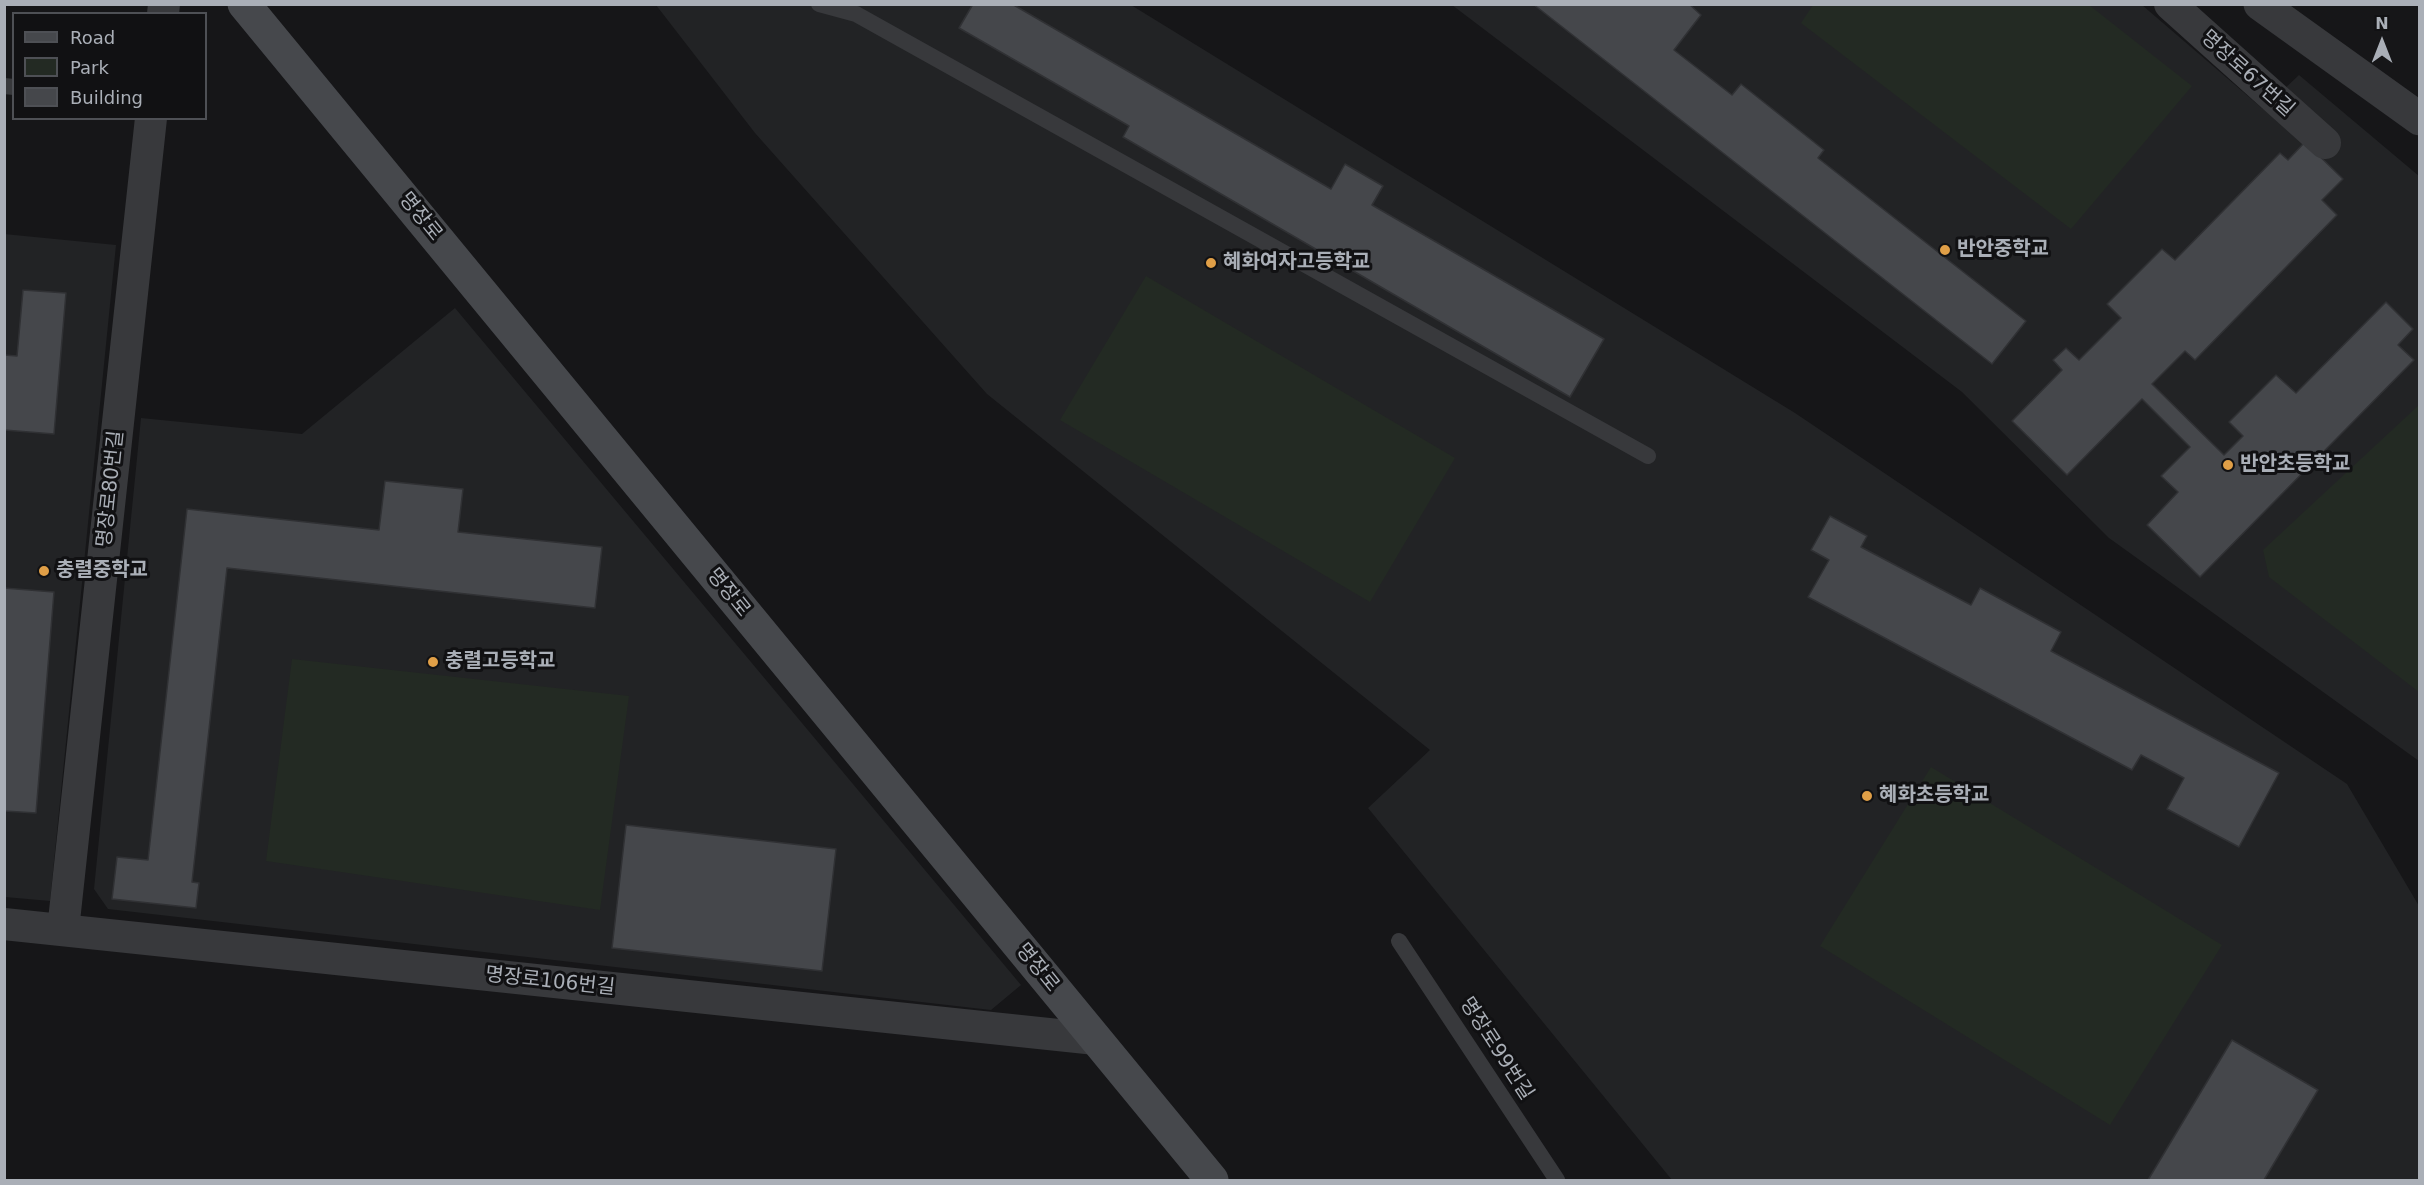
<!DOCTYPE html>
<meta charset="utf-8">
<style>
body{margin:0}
#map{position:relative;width:2424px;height:1185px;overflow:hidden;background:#161618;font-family:"DejaVu Sans",sans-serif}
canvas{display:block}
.frame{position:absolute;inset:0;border:6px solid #aaafb7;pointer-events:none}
.legend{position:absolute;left:12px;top:12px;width:195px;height:108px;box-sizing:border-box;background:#111113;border:2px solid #4e5055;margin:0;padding:8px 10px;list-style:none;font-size:18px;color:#aaafb7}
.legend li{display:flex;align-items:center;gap:12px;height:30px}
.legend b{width:30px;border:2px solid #4e5055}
.north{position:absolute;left:2352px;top:12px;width:60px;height:60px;-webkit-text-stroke:4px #111113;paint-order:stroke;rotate:0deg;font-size:16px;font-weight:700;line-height:24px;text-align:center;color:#aaafb7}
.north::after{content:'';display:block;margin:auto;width:21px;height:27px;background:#aaafb7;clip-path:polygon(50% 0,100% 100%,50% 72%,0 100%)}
</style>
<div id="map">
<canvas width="2424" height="1185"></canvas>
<div class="frame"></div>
<ul class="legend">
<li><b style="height:8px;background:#46484c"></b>Road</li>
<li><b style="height:16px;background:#232a23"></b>Park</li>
<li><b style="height:16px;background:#45474b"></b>Building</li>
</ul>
<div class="north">N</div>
</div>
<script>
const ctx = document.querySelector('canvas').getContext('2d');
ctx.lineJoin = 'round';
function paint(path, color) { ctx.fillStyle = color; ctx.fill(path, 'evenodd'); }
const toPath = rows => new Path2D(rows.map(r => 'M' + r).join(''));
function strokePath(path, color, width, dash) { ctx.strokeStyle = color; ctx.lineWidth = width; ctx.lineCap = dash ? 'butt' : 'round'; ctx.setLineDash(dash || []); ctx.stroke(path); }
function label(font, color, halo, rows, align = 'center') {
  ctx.font = font + ' "DejaVu Sans","Noto Sans KR",sans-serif'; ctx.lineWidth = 6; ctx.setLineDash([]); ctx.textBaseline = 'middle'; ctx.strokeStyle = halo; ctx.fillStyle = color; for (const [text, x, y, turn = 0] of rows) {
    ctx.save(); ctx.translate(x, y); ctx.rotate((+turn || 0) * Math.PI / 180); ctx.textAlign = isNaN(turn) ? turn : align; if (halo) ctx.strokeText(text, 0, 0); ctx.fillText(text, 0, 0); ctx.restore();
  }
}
const built = toPath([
 [656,5,1131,5,1795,413,2347,784,2419,906,2419,1180,1672,1180,1368,808,1430,750,987,394,755,133],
 [1452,5,2142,5,2263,109,2299,75,2419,176,2419,761,2109,538,1962,392],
 [4,234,116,245,50,901,5,897],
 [455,308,1021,985,991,1010,108,909,94,889,141,418,302,434]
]);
const green = toPath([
 [1813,5,2089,5,2192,86,2071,229,1801,23],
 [1146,276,1455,458,1370,602,1060,420],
 [2419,405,2419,692,2269,577,2263,550],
 [292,659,629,696,600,910,266,861],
 [1931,767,2222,945,2110,1125,1820,946]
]);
const building = toPath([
 [973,4,1012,4,1331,189,1345,164,1383,186,1372,205,1604,339,1570,397,1123,137,1129,126,959,28,973,4],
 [1533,4,1689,4,1701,15,1674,50,1732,95,1741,84,1824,150,1818,158,2026,321,1992,364,1533,4],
 [2305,142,2343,179,2322,200,2337,215,2195,360,2185,351,2152,384,2224,455,2243,436,2229,422,2276,375,2296,393,2386,302,2413,329,2398,345,2414,360,2200,577,2147,525,2178,492,2161,476,2190,447,2142,399,2067,475,2012,421,2062,370,2053,360,2066,348,2079,360,2121,318,2107,304,2162,249,2175,260,2280,153,2288,160,2305,142],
 [23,290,66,293,54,434,4,430,4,355,17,356,23,290],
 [385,481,463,489,458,532,602,547,595,608,227,568,192,882,199,883,196,908,112,899,117,857,148,860,187,509,379,530,385,481],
 [1830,516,1867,536,1861,547,1971,605,1980,588,2061,632,2051,651,2279,773,2239,847,2167,809,2184,778,2141,755,2132,770,1808,597,1829,560,1811,550,1830,516],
 [4,588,54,592,36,813,4,811,4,588],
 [626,825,836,849,822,971,612,948,626,825],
 [2232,1040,2318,1090,2264,1180,2148,1180,2232,1040]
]);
const service = toPath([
 [819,4,856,14,1648,456],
 [4,86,14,87],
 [1399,941,1557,1180]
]);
const minor = toPath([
 [2170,4,2325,143],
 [163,14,164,4],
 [4,924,1096,1039],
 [63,930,151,118]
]);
const tertiary = toPath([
 [2260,4,2420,119]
]);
const secondary = toPath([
 [244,4,1212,1180]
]);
const markers = [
 [1945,250,6,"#e09f47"],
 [1211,263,6,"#e09f47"],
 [2228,465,6,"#e09f47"],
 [44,571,6,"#e09f47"],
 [433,662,6,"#e09f47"],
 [1867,796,6,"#e09f47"]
];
const streetNames = [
 ["명장로67번길",2247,74,42],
 ["명장로",420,217,51],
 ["명장로80번길",111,489,-84],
 ["명장로",728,593,51],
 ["명장로",1037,968,51],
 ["명장로106번길",550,982,6],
 ["명장로99번길",1496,1049,57]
];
const poiNames = [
 ["반안중학교",1957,250],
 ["혜화여자고등학교",1223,263],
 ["반안초등학교",2240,465],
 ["충렬중학교",56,571],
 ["충렬고등학교",445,662],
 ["혜화초등학교",1879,796]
];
paint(built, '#222325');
paint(green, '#232a23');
paint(building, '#45474b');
strokePath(building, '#303134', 1.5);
strokePath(service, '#38393c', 16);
strokePath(minor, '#38393c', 32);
strokePath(tertiary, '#38393c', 33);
strokePath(secondary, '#46484c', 33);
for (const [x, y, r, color] of markers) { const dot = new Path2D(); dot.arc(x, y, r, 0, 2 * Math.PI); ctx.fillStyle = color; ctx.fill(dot); strokePath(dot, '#111113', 2); }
label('20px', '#aaafb7', '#111113', streetNames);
label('bold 20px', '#aaafb7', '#111113', poiNames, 'left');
</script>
